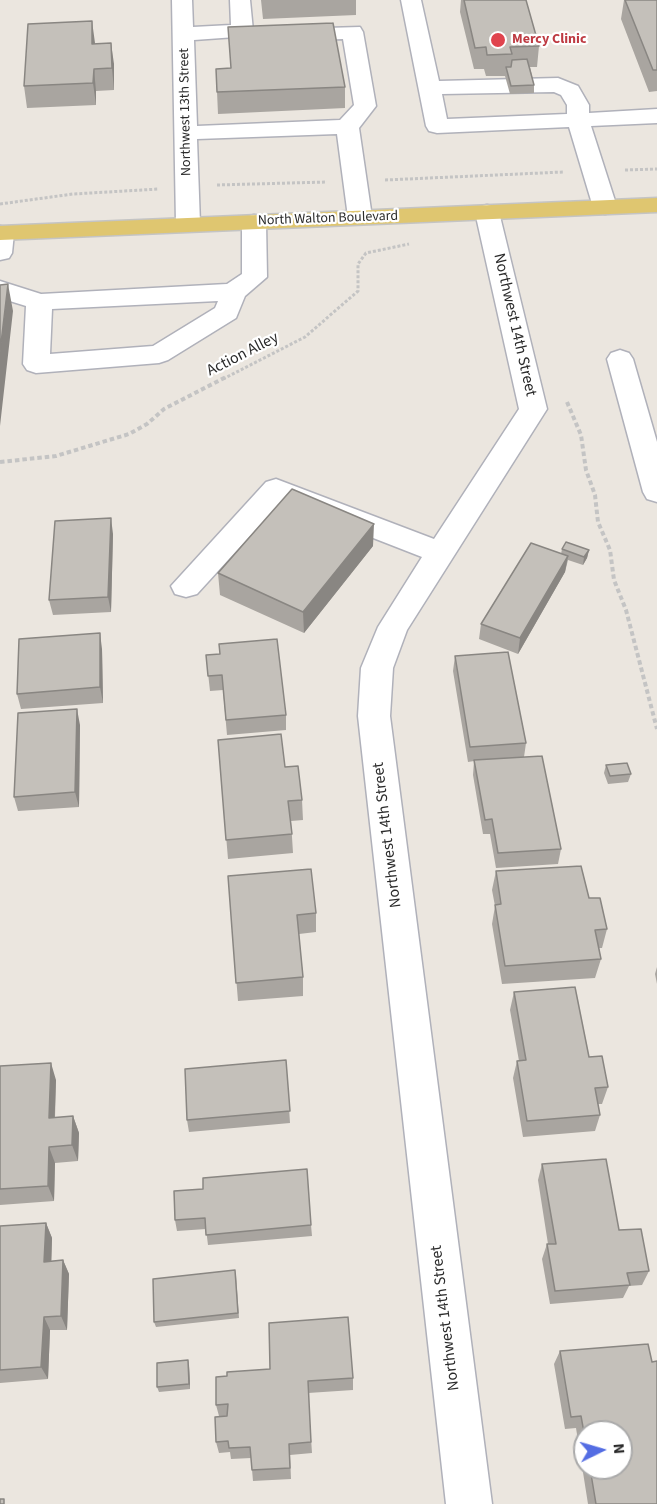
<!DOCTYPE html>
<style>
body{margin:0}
#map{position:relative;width:657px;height:1504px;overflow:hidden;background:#ebe6df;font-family:"Source Sans 3",sans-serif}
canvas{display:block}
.north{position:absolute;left:573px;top:1420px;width:60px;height:60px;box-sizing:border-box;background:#fff;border:2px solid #aaa;border-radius:50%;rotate:85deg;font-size:16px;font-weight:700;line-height:24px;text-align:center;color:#2b2b2b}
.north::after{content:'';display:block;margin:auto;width:21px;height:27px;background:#546de3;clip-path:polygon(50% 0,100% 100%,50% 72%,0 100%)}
</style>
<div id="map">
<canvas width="657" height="1504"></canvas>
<div class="north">N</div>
</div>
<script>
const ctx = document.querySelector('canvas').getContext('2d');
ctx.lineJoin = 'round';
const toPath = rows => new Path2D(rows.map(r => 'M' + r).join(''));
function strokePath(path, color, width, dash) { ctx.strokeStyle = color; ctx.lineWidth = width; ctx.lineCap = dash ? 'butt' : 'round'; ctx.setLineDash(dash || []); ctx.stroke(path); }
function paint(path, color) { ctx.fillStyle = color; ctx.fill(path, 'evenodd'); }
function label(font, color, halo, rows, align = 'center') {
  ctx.font = font + ' "Source Sans 3",sans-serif'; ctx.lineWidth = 4.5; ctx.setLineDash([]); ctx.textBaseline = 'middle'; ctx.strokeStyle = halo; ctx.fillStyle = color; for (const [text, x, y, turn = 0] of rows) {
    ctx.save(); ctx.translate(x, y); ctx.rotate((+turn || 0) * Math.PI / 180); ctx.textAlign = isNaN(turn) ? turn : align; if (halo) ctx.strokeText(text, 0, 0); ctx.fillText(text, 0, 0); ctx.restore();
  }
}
const pathFar1 = toPath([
 [625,170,657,169],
 [385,180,563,172],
 [217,185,327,182],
 [0,204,73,194,159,189],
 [223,379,305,337,358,291,358,264,366,253,409,244]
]);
const path = toPath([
 [567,402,581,435,586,470,595,495,598,522,610,550,614,580,626,610,657,729],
 [0,462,56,456,129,434,147,424,164,409,226,377]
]);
const minor = toPath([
 [172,0,192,0,193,27,231,25,230,0,250,0,253,31,250,36,194,40,197,126,340,120,354,105,343,39,291,41,283,40,280,35,283,30,291,29,360,27,363,32,376,106,359,128,372,217,369,222,360,224,351,222,348,217,337,134,197,139,200,224,197,229,188,231,179,229,176,224,172,0],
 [401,0,421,0,439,81,558,78,578,86,589,105,589,113,657,109,657,123,591,126,617,207,614,212,605,214,596,212,593,207,569,127,437,133,429,131,426,126,401,0],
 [554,92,561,95,567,105,567,114,447,119,442,94,554,92],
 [487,205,496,207,499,212,547,409,407,630,393,668,390,716,492,1504,446,1504,358,716,361,668,378,627,422,557,281,502,197,594,186,597,175,594,171,586,266,482,276,479,434,539,519,409,475,212,478,207,487,205],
 [254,215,263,217,266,222,267,277,245,296,236,318,168,360,159,363,36,373,27,370,23,364,26,306,0,298,0,281,41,294,227,284,242,274,242,222,245,217,254,215],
 [218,301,215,308,153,346,50,354,52,309,218,301],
 [0,226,11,228,14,233,12,253,9,258,0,260,0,226],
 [620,350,629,353,633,359,657,442,657,502,647,499,643,492,607,359,611,353,620,350]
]);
const major = toPath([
 [657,198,657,212,0,240,0,226,657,198]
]);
const wall = toPath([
 [261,0,356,0,356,15,263,19],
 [461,0,526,0,539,46,537,67,530,67,534,85,534,93,510,94,505,76,486,76,484,69,474,69,460,12],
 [624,0,657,0,657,91,649,92,621,19],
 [95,44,114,64,114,90,96,91,96,105,27,108,24,86],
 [216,69,345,87,345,108,218,114],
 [113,534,111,612,53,615,49,600],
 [373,546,304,633,220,595,218,573],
 [562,549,589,550,587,558,583,565,568,560,565,572,518,654,479,639,481,624,561,554],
 [102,649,103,703,21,709,17,694],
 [206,655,286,715,286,730,227,735,223,690,210,691],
 [455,656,526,743,524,757,561,849,558,864,496,868,490,834,483,834,473,775,474,761,468,762,453,671],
 [80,725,79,807,18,811,14,797],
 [218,740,285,767,302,800,303,820,291,821,293,853,228,859],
 [606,765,631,774,628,782,608,784,604,773],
 [496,871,589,898,607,929,602,948,599,948,601,959,595,978,502,984,492,924,495,906,492,890],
 [228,876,316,913,316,932,299,934,303,977,303,996,238,1001],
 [657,967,657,984,655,974],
 [514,992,589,1057,608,1087,602,1104,598,1104,600,1115,595,1131,523,1137,513,1078,517,1061,519,1061,510,1010],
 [286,1060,290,1123,189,1132,187,1120],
 [0,1066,56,1080,55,1118,73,1116,79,1133,78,1161,55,1163,54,1201,0,1205],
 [542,1164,619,1230,649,1271,642,1285,629,1286,623,1298,550,1304,542,1259,547,1244,548,1244,538,1180],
 [174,1191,311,1225,312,1236,208,1245,206,1229,177,1231,175,1220],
 [46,1223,52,1238,51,1261,63,1260,69,1274,67,1330,50,1330,48,1379,0,1383,0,1226],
 [236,1275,239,1318,156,1327,154,1322],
 [560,1351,657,1504,588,1504,576,1428,565,1429,554,1364],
 [585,1432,621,1468,585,1468],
 [189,1365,190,1389,159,1392,157,1387],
 [216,1377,353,1378,353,1390,308,1393,312,1453,290,1455,291,1479,253,1481,251,1458,231,1459,230,1452,219,1453,216,1442,227,1416,219,1416,216,1405]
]);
const shadedWall = toPath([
 [92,21,95,43,95,65,92,44],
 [111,43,114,64,114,90,112,68],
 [94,69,96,91,96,105,93,83],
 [8,284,13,311,0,426,0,352],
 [111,518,113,534,111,612,108,597],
 [374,524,373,546,304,633,303,612],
 [589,550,587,558,583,565,584,557],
 [568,556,565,572,518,654,520,638],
 [100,633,102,649,103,703,100,687],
 [77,709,80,725,79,807,75,792],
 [51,1063,56,1080,54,1135,49,1118],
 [73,1116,79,1133,78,1161,72,1145],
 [49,1147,55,1163,54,1201,48,1186],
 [46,1223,52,1238,51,1276,44,1262],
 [63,1260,69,1274,67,1330,61,1316],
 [44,1317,50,1330,48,1379,41,1367],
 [188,1360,189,1365,190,1389,189,1384]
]);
const building = toPath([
 [464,0,526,0,539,46,510,47,512,54,487,55,486,47,475,48,464,0],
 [625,0,657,0,657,70,653,70,625,0],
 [92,21,92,44,111,43,112,68,94,69,93,83,24,86,28,24,92,21],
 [333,23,345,87,217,92,216,69,231,68,228,27,333,23],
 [527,59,534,85,511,86,506,67,511,67,512,60,527,59],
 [8,284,0,352,0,285,8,284],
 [292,489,374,524,303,612,218,573,292,489],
 [111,518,108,597,49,600,55,521,111,518],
 [566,542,589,550,584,557,562,549,566,542],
 [531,543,568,556,520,638,481,624,531,543],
 [100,633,100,687,17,694,19,639,100,633],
 [277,639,286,715,226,720,222,675,208,676,206,655,220,654,219,644,277,639],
 [508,652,526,743,470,747,455,656,508,652],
 [77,709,75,792,14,797,18,713,77,709],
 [281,734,285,767,298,766,302,800,288,801,292,834,226,840,218,740,281,734],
 [542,756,561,849,498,853,492,819,485,820,474,760,542,756],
 [627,763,631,774,610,776,606,765,627,763],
 [581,866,589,898,600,898,607,929,595,930,601,959,505,966,495,905,501,904,496,871,581,866],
 [311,869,316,913,297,915,303,977,236,983,228,876,311,869],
 [575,987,589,1057,602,1056,608,1087,595,1088,600,1115,527,1121,517,1061,526,1060,514,992,575,987],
 [286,1060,290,1111,187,1120,185,1069,286,1060],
 [51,1063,49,1118,73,1116,72,1145,49,1147,48,1186,0,1189,0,1066,51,1063],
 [606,1159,619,1230,641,1229,649,1271,627,1273,630,1285,555,1291,547,1244,556,1244,542,1164,606,1159],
 [307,1169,311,1225,206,1235,205,1218,175,1220,174,1191,203,1189,203,1178,307,1169],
 [46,1223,44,1262,63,1260,61,1316,44,1317,41,1367,0,1370,0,1226,46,1223],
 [235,1270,238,1313,154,1322,153,1279,235,1270],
 [348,1317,353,1378,308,1381,311,1442,289,1444,290,1468,252,1470,250,1447,229,1448,228,1441,216,1442,215,1417,227,1416,228,1404,216,1405,216,1377,227,1376,227,1372,270,1369,269,1323,348,1317],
 [648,1344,652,1362,657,1361,657,1504,596,1504,590,1468,621,1468,621,1432,585,1432,585,1438,581,1416,571,1417,560,1351,648,1344],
 [188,1360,189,1384,157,1387,157,1363,188,1360],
 [0,1499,4,1499,4,1504,0,1504,0,1499]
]);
const markers = [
 [498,40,8,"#e0444e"]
];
const farHealthnames = [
 ["Mercy Clinic",512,40]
];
const farStreetnames = [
 ["Northwest 13th Street",186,112,-91],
 ["North Walton Boulevard",328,219,-2]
];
const streetNames = [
 ["Northwest 14th Street",514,325,77],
 ["Action Alley",243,355,-27],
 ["Northwest 14th Street",388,835,-97],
 ["Northwest 14th Street",446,1318,-97]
];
strokePath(minor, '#b0b1ba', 3);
strokePath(major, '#c4c4c4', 3);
strokePath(pathFar1, '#c4c4c4', 3, [3, 2]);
strokePath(path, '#c4c4c4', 4, [4.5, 3]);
paint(minor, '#fff');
paint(major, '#dfc670');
paint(wall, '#a9a5a0');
paint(shadedWall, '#898682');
paint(building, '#c4c0ba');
strokePath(building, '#898682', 1.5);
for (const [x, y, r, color] of markers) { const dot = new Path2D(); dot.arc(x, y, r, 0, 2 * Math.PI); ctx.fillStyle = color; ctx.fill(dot); strokePath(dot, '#fff', 2); }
label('bold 14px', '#be3a42', '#fff', farHealthnames, 'left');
label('14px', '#2b2b2b', '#fff', farStreetnames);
label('16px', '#2b2b2b', '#fff', streetNames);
</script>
